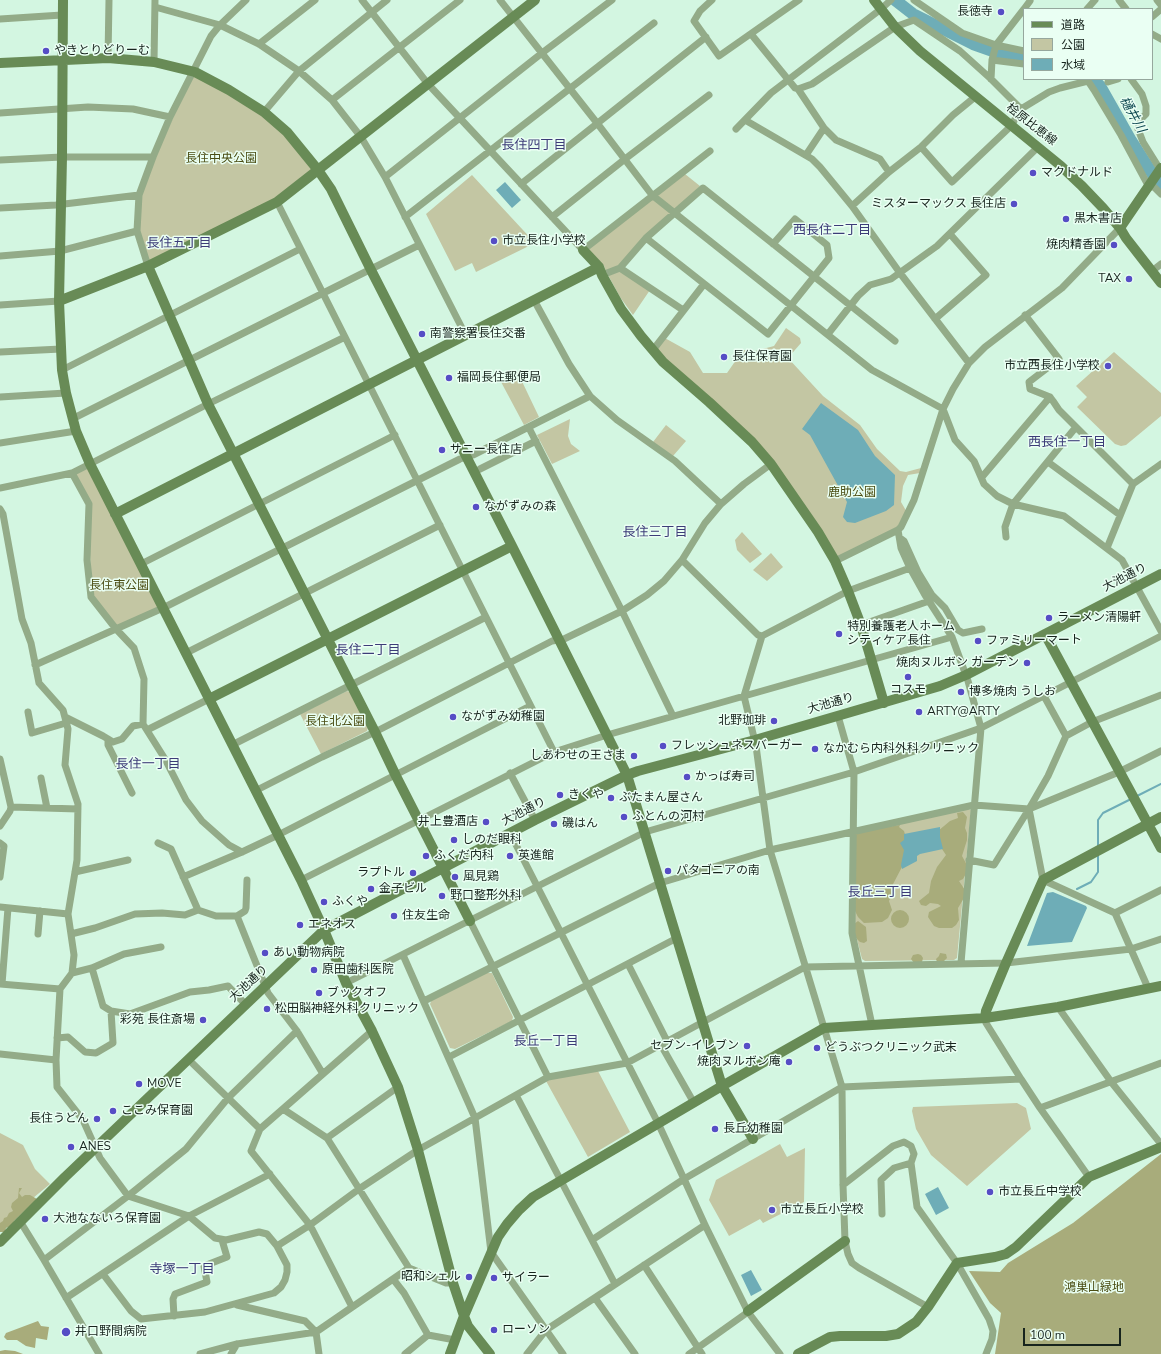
<!DOCTYPE html>
<meta charset="utf-8">
<style>
body{margin:0}
#map{position:relative;width:1161px;height:1354px;overflow:hidden;background:#d3f6e1;font-family:"Nunito Sans","Noto Sans JP",sans-serif}
canvas{display:block}
.legend{position:absolute;left:1023px;top:8px;width:130px;height:72px;box-sizing:border-box;background:#eafff3;border:1px solid #96a79d;margin:0;padding:5px 7px;list-style:none;font-size:12px;color:#17241d}
.legend li{display:flex;align-items:center;gap:8px;height:20px}
.legend b{width:20px;border:1px solid #96a79d}
.scale{position:absolute;left:1023px;top:1328px;width:98px;height:18px;box-sizing:border-box;border:2px solid #17241d;border-top:0;padding-left:5px;font-size:12px;line-height:14px;white-space:nowrap;color:#17241d;-webkit-text-stroke:3px #eafff3;paint-order:stroke}
</style>
<div id="map">
<canvas width="1161" height="1354"></canvas>
<ul class="legend">
<li><b style="height:5px;background:#688b56"></b>道路</li>
<li><b style="height:11px;background:#c3c6a3"></b>公園</li>
<li><b style="height:11px;background:#6eadb7"></b>水域</li>
</ul>
<div class="scale">100 m</div>
</div>
<script>
const ctx = document.querySelector('canvas').getContext('2d');
ctx.lineJoin = 'round';
function paint(path, color) { ctx.fillStyle = color; ctx.fill(path, 'evenodd'); }
const toPath = rows => new Path2D(rows.map(r => 'M' + r).join(''));
function strokePath(path, color, width, dash) { ctx.strokeStyle = color; ctx.lineWidth = width; ctx.lineCap = dash ? 'butt' : 'round'; ctx.setLineDash(dash || []); ctx.stroke(path); }
function label(font, color, halo, rows, align = 'center') {
  ctx.font = font + ' "Nunito Sans","Noto Sans JP",sans-serif'; ctx.lineWidth = 3; ctx.setLineDash([]); ctx.textBaseline = 'middle'; ctx.strokeStyle = halo; ctx.fillStyle = color; for (const [text, x, y, turn = 0] of rows) {
    ctx.save(); ctx.translate(x, y); ctx.rotate((+turn || 0) * Math.PI / 180); ctx.textAlign = isNaN(turn) ? turn : align; if (halo) ctx.strokeText(text, 0, 0); ctx.fillText(text, 0, 0); ctx.restore();
  }
}
const green = toPath([
 [193,72,264,112,318,170,277,202,148,266,140,244,139,195],
 [685,174,700,186,619,267,606,272,604,266,587,248],
 [472,175,535,243,476,272,472,263,455,271,426,214],
 [620,271,650,290,633,315,620,297,608,275],
 [786,328,800,338,801,343,788,358,823,396,860,425,877,449,900,471,906,472,921,468,920,473,908,475,903,486,901,502,908,514,901,527,835,561,771,464,653,350,663,337,690,352,703,373,727,373,743,350,755,351,774,346],
 [1114,352,1161,393,1161,416,1126,445,1121,446,1115,444,1077,407,1087,397,1076,386],
 [517,371,539,417,524,425,500,380],
 [570,419,568,436,571,444,580,451,552,464,537,435],
 [666,425,686,441,673,456,653,442],
 [90,464,163,608,116,629,91,597,89,504,72,473],
 [742,532,762,554,750,563,737,550,735,540],
 [771,553,783,567,767,581,753,570],
 [347,691,350,692,368,728,367,731,321,754,300,714],
 [968,809,971,810,957,958,954,960,865,961,862,959,855,932,856,834],
 [486,973,492,973,513,1017,512,1021,455,1049,450,1048,430,1004,432,999],
 [598,1071,630,1132,588,1157,546,1081,549,1078],
 [1017,1103,1026,1108,1031,1129,967,1186,931,1155,916,1129,912,1111,913,1107],
 [0,1133,23,1145,35,1169,50,1184,27,1203,0,1232],
 [780,1144,787,1157,805,1148,804,1202,763,1223,760,1219,729,1236,709,1200,716,1180]
]);
const forest = toPath([
 [963,812,967,817,965,828,967,833,967,840,962,856,967,865,967,872,963,879,959,881,965,890,964,898,958,908,959,920,956,925,952,928,939,928,934,926,928,917,929,912,941,906,938,904,930,903,926,906,921,905,919,901,929,893,931,881,937,867,946,855,940,846,938,831,950,821,958,818,957,813],
 [900,825,899,827,904,831,906,838,903,865,891,888,892,895,889,901,892,910,888,918,882,922,864,923,858,917,855,911,855,832],
 '891 919a9 9 0 1 1 18 0a9 9 0 1 1-18 0Z',
 [858,921,866,927,867,941,864,943,860,942,854,936,854,924],
 [940,953,946,954,947,958,944,961,937,962,936,959,939,956],
 [918,954,921,955,923,958,922,962,914,963,911,959,913,955],
 [1161,1154,1161,1354,995,1354,1001,1313,990,1303,969,1271,1000,1272,1008,1263,1073,1223],
 [19,1188,22,1188,19,1193,22,1197,25,1195,30,1195,37,1199,15,1220,11,1226,6,1228,5,1232,0,1232,0,1223,3,1221,4,1218,7,1217,9,1213,13,1211,11,1207,12,1203,18,1198],
 [38,1321,41,1326,49,1327,47,1340,36,1338,35,1348,26,1346,17,1340,7,1340,4,1337,6,1333],
 [5,1350,15,1351,23,1354,0,1354,0,1351]
]);
const water = toPath([
 [505,182,521,200,512,208,496,190],
 [821,403,858,430,875,456,895,475,894,505,886,511,855,523,847,522,843,517,847,502,810,435,802,429],
 [940,827,940,837,943,849,920,854,917,856,917,861,902,869,901,865,904,850,900,843,904,840,904,834],
 [1053,892,1086,906,1087,908,1072,942,1027,946,1047,893],
 [938,1187,949,1208,936,1215,925,1194],
 [751,1270,762,1290,751,1296,741,1275]
]);
const stream = toPath([
 [1137,796,1161,784],
 [1098,847,1098,820,1103,813,1131,799],
 [1077,889,1091,882,1098,872,1098,854]
]);
const river = toPath([
 [895,0,913,14,973,44,1007,56,1024,57],
 [1093,79,1100,86,1130,139,1155,178,1161,184]
]);
const street = toPath([
 [362,0,428,84,583,250,710,151],
 [460,0,332,100,361,137,385,177,542,53,612,0],
 [500,0,597,123,652,195,872,370,943,409,914,500,901,527,898,530,901,548,910,568,848,591,762,636,744,696,756,746,770,850,842,1087,843,1185,845,1241,848,1254,852,1263,859,1268,928,1307],
 [712,0,700,11,694,21,719,56,799,0],
 [914,0,962,33,996,45,1024,51],
 [1119,0,1126,9],
 [1157,0,1161,5],
 [155,7,220,25,259,44,299,71,332,100],
 [1024,9,1030,1],
 [1087,9,1095,0],
 [1152,17,1161,9],
 [0,19,62,15],
 [751,34,795,88,798,89,824,128,836,140,880,159,889,172],
 [1152,34,1161,39],
 [259,44,315,0],
 [108,58,109,0],
 [992,60,1024,64],
 [154,62,155,0],
 [991,79,992,60,996,45,1024,9],
 [1131,79,1142,94,1146,106,1146,114,1140,120,1138,129,1143,142,1161,171],
 [1108,82,1118,79],
 [798,89,812,84,895,27,914,20,960,51,991,79,1021,109],
 [264,112,299,71,387,0],
 [0,113,88,107,133,109,170,117],
 [745,120,812,159,820,167,852,206,900,273,969,363,953,389,943,409,955,440,974,461,984,484,997,496,1013,504,1064,516,1122,560,1161,631],
 [736,129,771,93,881,9,891,0],
 [921,147,952,182,1011,126,1021,109,1049,92,1060,88,1088,81,1094,90,1121,135,1149,187,1154,187,1161,194],
 [806,155,824,128],
 [0,160,62,157,153,157],
 [385,177,465,334],
 [521,184,706,37],
 [277,202,554,752],
 [852,206,889,172,921,147,953,115,975,97],
 [0,208,56,205,139,195],
 [405,217,654,23],
 [552,217,625,159,709,95],
 [646,238,768,334,829,258,827,245,795,219,773,244],
 [0,256,60,251,137,231],
 [148,266,137,231,139,195,153,157,170,117,211,36,220,25,246,0],
 [620,268,683,310],
 [1152,271,1161,264],
 [602,275,620,268,646,238,703,188,895,341],
 [534,300,569,364,590,396],
 [0,305,59,301],
 [1025,315,1059,359,1029,382,1030,389,1050,397,1053,401,1059,410,1133,484,1107,548],
 [935,319,986,275,950,234],
 [828,334,858,296,870,285,891,279,937,246,1038,147],
 [653,350,704,284],
 [0,352,61,349],
 [969,363,985,347,1062,288,1120,228],
 [62,370,300,249],
 [0,397,66,393],
 [72,419,419,245],
 [529,428,622,611,673,716],
 [0,443,76,431],
 [1048,462,1120,515],
 [480,469,536,441],
 [72,473,208,404,345,337],
 [982,477,1050,397],
 [1133,484,1161,464],
 [0,488,72,473,89,504,87,560,91,597,116,629,134,648,144,679,143,724],
 [0,509,3,514,22,619,31,643,39,683,63,710,68,729,65,765,78,804,77,860,68,914,74,955,72,973,60,989,56,1060,57,1087,83,1120,100,1158,128,1196,189,1216,215,1238,226,1240,259,1232,267,1234,277,1246,287,1265,287,1272,285,1280,281,1287,274,1293,205,1312,141,1319,131,1311,103,1274],
 [1006,537,1005,527,1013,504,1076,427],
 [900,538,904,541,918,572,932,595,945,608,958,630,963,633,982,629],
 [682,560,758,635,762,636],
 [835,561,898,530],
 [141,564,395,435],
 [910,568,925,595,952,637,968,681,981,728,961,963],
 [861,625,929,601],
 [186,653,440,525],
 [35,665,163,608,460,459,473,455,590,396,617,420,675,461,721,504],
 [1044,696,1066,736],
 [28,712,32,733,66,723],
 [838,716,854,772,852,933,872,1025],
 [65,717,103,736,113,742,122,739,133,726,143,724,165,759,186,800,202,821,229,845,242,852],
 [147,730,209,699],
 [108,739,108,745,132,793],
 [232,745,486,617],
 [0,759,11,807,10,811,0,826],
 [510,773,535,820],
 [41,778,47,808],
 [255,791,322,757,375,732,552,641,564,639,622,611,647,595,664,581,682,560,705,523,721,504,744,484,771,464],
 [11,807,78,809],
 [1029,809,1043,880,1115,913,1161,890],
 [510,833,658,1123,684,1179,592,1240],
 [0,843,4,846,0,877],
 [158,843,171,849,198,910],
 [969,860,994,865,1029,809,1048,776,1066,736,1092,722,1161,695],
 [75,872,128,860],
 [183,877,242,852,278,835,530,706],
 [301,880,554,752,607,735,952,637],
 [0,907,68,914],
 [1115,913,1148,988],
 [237,916,268,993,297,1031,323,1074],
 [470,921,548,1077],
 [38,934,40,911],
 [71,934,95,928,135,914,162,913,185,915,198,910,216,916,237,916,245,911,246,908,247,880],
 [403,955,475,1118,491,1252,563,1354],
 [628,964,667,1041],
 [92,968,103,1006,111,1011,130,1014,190,992,209,990,228,986,246,1005],
 [72,973,92,968,124,954,161,947],
 [346,983,645,832,854,772,981,728,1161,636],
 [0,984,60,989],
 [2,984,8,908],
 [424,1001,660,883,770,850,974,805,1029,809,1119,772,1161,751],
 [1058,1007,1112,1083,1161,1144],
 [57,1038,68,1037,85,1052,96,1053,113,1043,111,1011],
 [661,1045,694,1103],
 [0,1054,56,1060],
 [449,1057,677,938],
 [188,1059,260,1129],
 [1021,1079,1040,1108,1161,1063],
 [516,1095,615,1284],
 [1040,1108,1089,1177],
 [283,1109,327,1138,409,1268,446,1283,453,1283],
 [327,1138,398,1087],
 [843,1185,893,1146,904,1142,911,1146,914,1154,911,1163,917,1207,957,1263,989,1319,993,1331,992,1339,986,1354],
 [882,1214,881,1180,894,1168,911,1163],
 [19,1221,23,1226,44,1260,99,1354],
 [277,1246,310,1225,359,1189,418,1150,548,1077,627,1063,805,967,1006,963,1131,949,1161,939],
 [44,1260,128,1196,186,1149,228,1098,297,1031],
 [644,1265,702,1354],
 [393,1279,404,1293,428,1335],
 [66,1298,189,1216,270,1174],
 [595,1298,635,1354],
 [237,1305,305,1321,316,1332,319,1354],
 [352,1307,310,1225,251,1151,260,1129,372,1031],
 [174,1316,173,1299,175,1294,207,1282,204,1266,227,1257,222,1240],
 [200,1354,237,1344,316,1332,409,1268],
 [231,1354,237,1344],
 [405,1354,428,1335,455,1340],
 [527,1354,546,1330,705,1225],
 [689,1354,748,1312],
 [780,1354,748,1312,705,1225,684,1179,842,1087,1021,1079,986,1023,985,1018]
]);
const secondary = toPath([
 [63,0,62,157,59,301,62,370,66,393,76,431,90,464,301,880,324,930,346,983,372,1031,398,1087,418,1150,453,1283,464,1316,468,1326,490,1354],
 [874,0,895,27,920,51,1061,166,1081,185,1103,208,1120,228,1126,238,1161,283],
 [0,63,108,58,154,62,195,72,229,90,264,112,287,132,318,170,331,189,371,270,512,546,627,775,722,1086,753,1139],
 [1120,228,1161,168],
 [583,250,599,267,602,275,621,309,641,336,663,362,709,402,752,442,771,464,818,532,835,561,848,591,861,625,884,703],
 [148,266,208,404,375,732,396,776,470,921],
 [59,301,148,266,277,202,535,0],
 [115,514,599,267],
 [1045,634,1161,848],
 [209,699,512,546],
 [985,1018,986,1011,1006,963,1043,880,1161,817],
 [0,1242,65,1177,324,930,535,820,627,775,638,771,755,740,940,686,966,675,1161,574],
 [748,1311,845,1241],
 [450,1354,464,1316,498,1237,507,1224,519,1210,533,1197,722,1086,824,1028,985,1018,1058,1007,1161,986],
 [798,1354,830,1337,840,1336,886,1336,898,1334,916,1322,928,1307,957,1263,995,1257,1006,1254,1016,1247,1089,1177,1161,1147]
]);
const markers = [
 [1001,12,4,"#564dc5"],
 [46,51,4,"#564dc5"],
 [1033,173,4,"#564dc5"],
 [1014,204,4,"#564dc5"],
 [1066,219,4,"#564dc5"],
 [494,241,4,"#564dc5"],
 [1114,245,4,"#564dc5"],
 [1129,279,4,"#564dc5"],
 [422,334,4,"#564dc5"],
 [724,357,4,"#564dc5"],
 [1108,366,4,"#564dc5"],
 [449,378,4,"#564dc5"],
 [442,450,4,"#564dc5"],
 [476,507,4,"#564dc5"],
 [1049,618,4,"#564dc5"],
 [839,634,4,"#564dc5"],
 [978,641,4,"#564dc5"],
 [1027,663,4,"#564dc5"],
 [908,677,4,"#564dc5"],
 [961,692,4,"#564dc5"],
 [919,712,4,"#564dc5"],
 [453,717,4,"#564dc5"],
 [774,721,4,"#564dc5"],
 [663,746,4,"#564dc5"],
 [815,749,4,"#564dc5"],
 [634,756,4,"#564dc5"],
 [687,777,4,"#564dc5"],
 [560,795,4,"#564dc5"],
 [611,798,4,"#564dc5"],
 [624,817,4,"#564dc5"],
 [486,822,4,"#564dc5"],
 [554,824,4,"#564dc5"],
 [454,840,4,"#564dc5"],
 [426,856,4,"#564dc5"],
 [510,856,4,"#564dc5"],
 [668,871,4,"#564dc5"],
 [413,873,4,"#564dc5"],
 [455,877,4,"#564dc5"],
 [371,889,4,"#564dc5"],
 [442,896,4,"#564dc5"],
 [324,902,4,"#564dc5"],
 [394,916,4,"#564dc5"],
 [300,925,4,"#564dc5"],
 [265,953,4,"#564dc5"],
 [314,970,4,"#564dc5"],
 [319,993,4,"#564dc5"],
 [267,1009,4,"#564dc5"],
 [203,1020,4,"#564dc5"],
 [747,1046,4,"#564dc5"],
 [817,1048,4,"#564dc5"],
 [789,1062,4,"#564dc5"],
 [139,1084,4,"#564dc5"],
 [113,1111,4,"#564dc5"],
 [97,1119,4,"#564dc5"],
 [715,1129,4,"#564dc5"],
 [71,1147,4,"#564dc5"],
 [990,1192,4,"#564dc5"],
 [772,1210,4,"#564dc5"],
 [45,1219,4,"#564dc5"],
 [469,1277,4,"#564dc5"],
 [494,1278,4,"#564dc5"],
 [494,1330,4,"#564dc5"],
 [66,1332,5,"#564dc5"]
];
const poiNames = [
 ["長徳寺",993,12,"right"],
 ["やきとりどりーむ",54,51],
 ["マクドナルド",1041,173],
 ["ミスターマックス 長住店",1006,204,"right"],
 ["黒木書店",1074,219],
 ["市立長住小学校",502,241],
 ["焼肉精香園",1106,245,"right"],
 ["TAX",1121,279,"right"],
 ["南警察署長住交番",430,334],
 ["長住保育園",732,357],
 ["市立西長住小学校",1100,366,"right"],
 ["福岡長住郵便局",457,378],
 ["サニー長住店",450,450],
 ["ながずみの森",484,507],
 ["ラーメン清陽軒",1057,618],
 ["特別養護老人ホーム",847,627],
 ["シティケア長住",847,641],
 ["ファミリーマート",986,641],
 ["焼肉ヌルボン ガーデン",1019,663,"right"],
 ["コスモ",908,690,"center"],
 ["博多焼肉 うしお",969,692],
 ["ARTY@ARTY",927,712],
 ["ながずみ幼稚園",461,717],
 ["北野珈琲",766,721,"right"],
 ["フレッシュネスバーガー",671,746],
 ["なかむら内科外科クリニック",823,749],
 ["しあわせの王さま",626,756,"right"],
 ["かっぱ寿司",695,777],
 ["きくや",568,795],
 ["ぶたまん屋さん",619,798],
 ["ふとんの河村",632,817],
 ["井上豊酒店",478,822,"right"],
 ["磯はん",562,824],
 ["しのだ眼科",462,840],
 ["ふくだ内科",434,856],
 ["英進館",518,856],
 ["パタゴニアの南",676,871],
 ["ラプトル",405,873,"right"],
 ["風見鶏",463,877],
 ["金子ビル",379,889],
 ["野口整形外科",450,896],
 ["ふくや",332,902],
 ["住友生命",402,916],
 ["エネオス",308,925],
 ["あい動物病院",273,953],
 ["原田歯科医院",322,970],
 ["ブックオフ",327,993],
 ["松田脳神経外科クリニック",275,1009],
 ["彩苑 長住斎場",195,1020,"right"],
 ["セブン-イレブン",739,1046,"right"],
 ["どうぶつクリニック武末",825,1048],
 ["焼肉ヌルボン庵",781,1062,"right"],
 ["MOVE",147,1084],
 ["ここみ保育園",121,1111],
 ["長住うどん",89,1119,"right"],
 ["長丘幼稚園",723,1129],
 ["ANES",79,1147],
 ["市立長丘中学校",998,1192],
 ["市立長丘小学校",780,1210],
 ["大池なないろ保育園",53,1219],
 ["昭和シェル",461,1277,"right"],
 ["サイラー",502,1278],
 ["ローソン",502,1330],
 ["井口野間病院",75,1332]
];
const streetNames = [
 ["桧原比恵線",1031,125,38],
 ["大池通り",1125,578,-27],
 ["大池通り",831,704,-16],
 ["大池通り",524,812,-27],
 ["大池通り",249,984,-43]
];
const parkNames = [
 ["長住中央公園",221,159],
 ["鹿助公園",852,493],
 ["長住東公園",119,586],
 ["長住北公園",335,722],
 ["鴻巣山緑地",1094,1288]
];
const waterNames = [
 ["樋井川",1132,115,61]
];
const neighbourhoodNames = [
 ["長住四丁目",534,146],
 ["西長住二丁目",832,231],
 ["長住五丁目",179,244],
 ["西長住一丁目",1067,443],
 ["長住三丁目",655,533],
 ["長住二丁目",368,651],
 ["長住一丁目",148,765],
 ["長丘三丁目",880,893],
 ["長丘一丁目",546,1042],
 ["寺塚一丁目",182,1270]
];
paint(green, '#c3c6a3');
paint(forest, '#a8ac7b');
paint(water, '#6eadb7');
strokePath(stream, '#6eadb7', 2);
strokePath(river, '#6eadb7', 12);
strokePath(street, '#93ab88', 7);
strokePath(secondary, '#688b56', 10);
for (const [x, y, r, color] of markers) { const dot = new Path2D(); dot.arc(x, y, r, 0, 2 * Math.PI); ctx.fillStyle = color; ctx.fill(dot); strokePath(dot, '#eafff3', 1.5); }
label('12px', '#17241d', '#eafff3', poiNames, 'left');
label('12px', '#17241d', '#eafff3', streetNames);
label('12px', '#4a4d13', '#eafff3', parkNames);
label('italic 13px', '#0f4951', '#eafff3', waterNames);
label('13px', '#3c3c78', '#eafff3', neighbourhoodNames);
</script>
